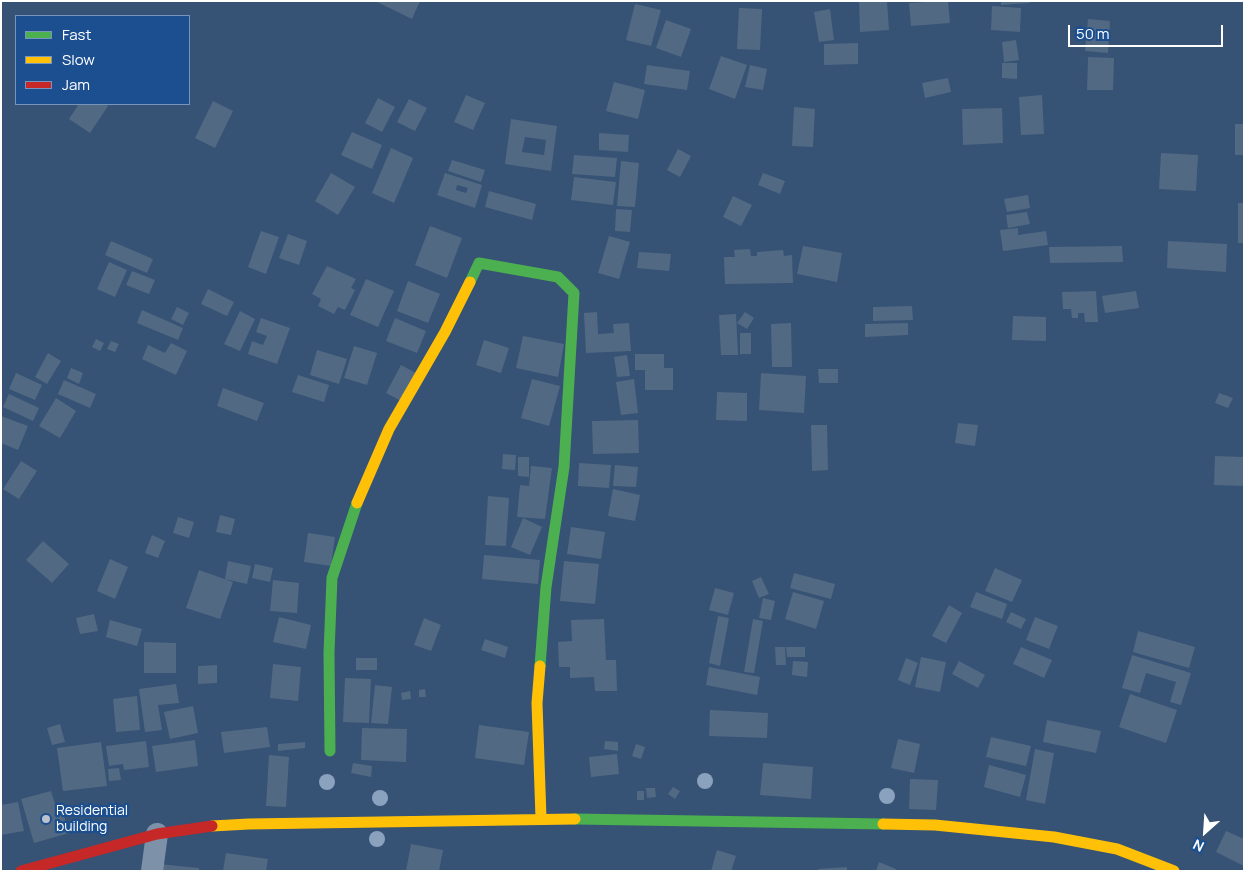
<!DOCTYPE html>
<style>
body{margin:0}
#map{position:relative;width:1245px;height:872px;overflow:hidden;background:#365274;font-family:Manrope,sans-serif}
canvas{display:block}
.frame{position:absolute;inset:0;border:2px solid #fff;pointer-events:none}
.legend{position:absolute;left:15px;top:15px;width:175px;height:90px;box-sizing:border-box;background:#1b4f8f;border:1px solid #7695bc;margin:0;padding:6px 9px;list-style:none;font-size:15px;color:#fff}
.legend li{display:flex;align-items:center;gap:10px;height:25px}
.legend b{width:25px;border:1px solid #7695bc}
.north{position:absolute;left:1180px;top:807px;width:50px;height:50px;-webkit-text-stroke:4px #1b4f8f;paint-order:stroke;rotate:206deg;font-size:14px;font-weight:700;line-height:20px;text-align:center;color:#fff}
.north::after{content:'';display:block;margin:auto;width:18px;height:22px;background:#fff;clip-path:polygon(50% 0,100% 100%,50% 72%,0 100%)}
.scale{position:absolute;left:1068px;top:25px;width:155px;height:22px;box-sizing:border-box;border:2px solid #fff;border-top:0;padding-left:6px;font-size:15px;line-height:18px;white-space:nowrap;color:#fff;-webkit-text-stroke:4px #1b4f8f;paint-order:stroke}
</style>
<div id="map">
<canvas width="1245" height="872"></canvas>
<div class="frame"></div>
<ul class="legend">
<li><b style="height:6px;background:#4caf50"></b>Fast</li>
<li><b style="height:6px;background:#ffc107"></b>Slow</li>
<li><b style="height:6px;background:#c62828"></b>Jam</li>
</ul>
<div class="north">N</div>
<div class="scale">50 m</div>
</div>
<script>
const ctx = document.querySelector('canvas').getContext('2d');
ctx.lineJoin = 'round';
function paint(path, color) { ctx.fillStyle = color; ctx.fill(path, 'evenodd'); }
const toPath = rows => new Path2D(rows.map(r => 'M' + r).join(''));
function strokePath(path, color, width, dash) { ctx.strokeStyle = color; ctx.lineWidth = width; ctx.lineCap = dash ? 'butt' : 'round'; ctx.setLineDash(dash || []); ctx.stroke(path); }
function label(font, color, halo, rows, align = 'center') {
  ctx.font = font + ' Manrope,sans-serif'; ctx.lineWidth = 4.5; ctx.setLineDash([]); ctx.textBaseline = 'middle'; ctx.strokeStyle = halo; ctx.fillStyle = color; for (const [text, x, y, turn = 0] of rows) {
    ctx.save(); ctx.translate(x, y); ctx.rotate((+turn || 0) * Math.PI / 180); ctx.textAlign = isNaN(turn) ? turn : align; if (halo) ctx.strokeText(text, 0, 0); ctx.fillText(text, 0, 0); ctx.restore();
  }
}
const building = toPath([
 [375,1,420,1,412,19],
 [859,1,887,1,889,30,860,32],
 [948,1,950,23,911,26,909,3],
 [1001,1,1030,1,1030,3,1001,5],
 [635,4,661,10,651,46,626,40],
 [992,6,1021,8,1020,32,991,30],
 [739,8,762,9,760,50,737,49],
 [830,9,834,40,819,42,814,12],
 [1088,19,1110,21,1108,53,1085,51],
 [666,20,691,29,681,57,656,48],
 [1016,40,1019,60,1004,62,1002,42],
 [858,43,858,64,824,65,824,44],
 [721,56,747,65,735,99,709,89],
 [1088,57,1114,58,1113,90,1087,90],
 [1002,63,1017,63,1017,79,1002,78],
 [647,65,690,71,687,90,644,84],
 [750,65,767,69,763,90,745,87],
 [948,78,951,92,925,98,922,83],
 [614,82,645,90,638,119,606,111],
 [466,95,485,103,473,130,454,122],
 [1042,95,1044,134,1021,135,1019,97],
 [378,98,395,107,382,132,365,123],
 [409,99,427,108,415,131,397,122],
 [213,101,233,111,215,148,195,138],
 [79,104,105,104,108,106,90,133,69,119],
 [794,107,815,109,813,147,792,146],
 [1002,108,1003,143,963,145,962,109],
 [511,119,557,126,551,171,505,164],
 [525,137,546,140,544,155,522,152],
 [1235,124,1244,124,1244,155,1235,155],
 [352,132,382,145,372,169,341,155],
 [599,133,629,135,628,152,599,150],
 [391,148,413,158,394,203,372,193],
 [678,149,691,156,680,177,667,170],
 [1161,153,1198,155,1196,191,1159,189],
 [574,155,617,158,615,177,572,174],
 [452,160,485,170,481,182,448,171],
 [621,161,639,163,635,207,617,206],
 [331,173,355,187,338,215,315,201],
 [445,173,482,185,475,208,437,195],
 [457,185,468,188,466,193,456,190],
 [763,173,785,181,780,194,758,185],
 [574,177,616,182,613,205,571,200],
 [489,191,536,204,532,220,485,207],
 [1028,195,1030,208,1007,212,1004,199],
 [733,196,752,205,741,226,723,217],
 [1238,203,1244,203,1244,243,1238,243],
 [616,209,632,210,630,232,615,231],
 [1027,212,1030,224,1008,228,1006,215],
 [430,226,462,238,447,278,415,265],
 [1018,228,1018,235,1046,231,1048,245,1003,251,1000,230],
 [261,231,279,237,266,274,248,267],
 [288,234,307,241,299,265,279,258],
 [609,236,630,242,619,279,598,273],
 [111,241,153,259,147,273,105,255],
 [1168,241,1227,244,1226,272,1167,268],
 [803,246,842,253,837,282,797,274],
 [1122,246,1123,262,1050,263,1049,247],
 [750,249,751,256,757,256,757,252,783,250,784,256,792,255,793,283,725,284,724,257,735,257,734,250],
 [639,252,671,254,669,271,637,268],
 [109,262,127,270,115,297,97,289],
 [327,266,356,279,351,288,355,290,345,310,338,307,334,314,318,306,321,299,312,294],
 [132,271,155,280,149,294,126,285],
 [366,279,394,291,378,327,350,315],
 [408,281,440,294,428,323,397,311],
 [208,289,234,302,227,316,201,304],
 [1096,291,1098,322,1085,322,1084,313,1078,313,1078,318,1072,318,1071,309,1063,309,1062,292],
 [1136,291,1139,308,1105,313,1102,296],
 [912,306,913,320,873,321,873,307],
 [177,307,189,313,183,325,171,319],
 [142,310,183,328,178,340,137,323],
 [240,311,255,319,240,351,224,344],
 [597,312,598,334,614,333,613,324,629,323,631,351,586,353,584,313],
 [745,312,754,318,747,329,737,323],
 [736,314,738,355,721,355,719,315],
 [1013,316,1046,317,1046,341,1012,340],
 [261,318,290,328,277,364,248,354,252,341,263,345,267,336,256,332],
 [395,318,426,331,417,353,386,341],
 [791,323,792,367,772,367,771,324],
 [908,323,908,335,865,337,865,324],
 [740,333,751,333,751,354,740,354],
 [523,336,564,344,558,377,516,368],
 [96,339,104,343,100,351,92,347],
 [484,340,509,348,501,373,476,365],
 [111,341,119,344,115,352,107,349],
 [171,343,187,351,176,375,142,359,148,345,165,353],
 [354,346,377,353,367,385,344,378],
 [317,350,347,359,339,384,310,375],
 [48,353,61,361,47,384,35,377],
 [635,354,664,354,664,368,673,368,673,390,645,390,645,370,635,370],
 [627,355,630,376,617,377,614,357],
 [401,365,416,373,401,401,386,393],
 [71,368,83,373,79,384,67,378],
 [818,369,838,369,838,383,819,383],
 [16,373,42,385,35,400,9,389],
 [761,373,806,376,804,413,759,410],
 [298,375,329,385,324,402,292,392],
 [532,379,560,386,549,426,521,418],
 [634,379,638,413,621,415,616,382],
 [64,380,96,394,90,408,58,394],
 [223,388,264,403,257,421,217,406],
 [717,392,747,393,747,421,716,420],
 [1219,393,1233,398,1228,408,1215,403],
 [9,394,39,408,33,421,3,407],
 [56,398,76,411,60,438,39,426],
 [1,416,28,426,18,450,1,443],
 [638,420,639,453,593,454,592,421],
 [958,423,978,425,975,446,955,443],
 [811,425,827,425,828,470,812,471],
 [503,454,516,455,515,470,502,469],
 [1215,456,1244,457,1244,486,1214,485],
 [518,457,529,457,529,477,518,476],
 [21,461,37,471,19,499,3,489],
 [579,463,611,465,609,488,578,486],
 [615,465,638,467,636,487,613,486],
 [531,466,552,468,545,519,517,517,520,485,529,486],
 [613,489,640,495,635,521,608,516],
 [488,496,509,498,506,546,485,545],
 [220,515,235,519,231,535,216,532],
 [178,517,194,522,189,538,173,533],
 [523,518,542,527,530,555,511,547],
 [571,527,605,532,601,559,567,554],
 [308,533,335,537,331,566,304,562],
 [152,535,165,541,158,558,145,553],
 [43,541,69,564,52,583,26,560],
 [484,555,540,560,538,584,482,579],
 [110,559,128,567,115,599,97,591],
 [228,561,251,566,247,584,225,579],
 [564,561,599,564,595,604,560,601],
 [255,564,273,568,270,582,252,578],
 [995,568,1022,580,1012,602,985,591],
 [199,570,233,582,220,619,186,608],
 [794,573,835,584,831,599,790,588],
 [761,577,769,594,759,598,752,581],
 [273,580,299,583,297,613,270,611],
 [715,588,734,593,728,615,709,610],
 [793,592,824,601,816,629,785,619],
 [976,592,1007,604,1002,619,970,607],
 [763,598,775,601,771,620,759,618],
 [949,605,962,613,946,643,932,636],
 [1011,612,1026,619,1021,629,1006,622],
 [94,614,98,631,80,634,76,618],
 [718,616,729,618,720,666,709,663],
 [279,617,311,625,306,649,273,642],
 [1035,617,1058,626,1049,649,1026,640],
 [424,618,441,625,431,651,414,645],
 [604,619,606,660,616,660,617,691,595,691,594,677,570,678,570,667,559,667,558,642,572,641,571,620],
 [753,619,763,621,754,673,744,672],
 [110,620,142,629,137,646,106,637],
 [1138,631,1195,647,1189,668,1133,652],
 [485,639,508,647,505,658,481,650],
 [144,642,176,643,176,673,144,673],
 [775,647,785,647,786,665,776,665],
 [786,647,805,647,805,657,787,657],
 [1021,647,1052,660,1044,678,1013,664],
 [1132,655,1191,673,1181,705,1170,702,1176,682,1146,673,1140,693,1122,688],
 [921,657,946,662,940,692,915,687],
 [356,658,377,658,377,670,356,670],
 [906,658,918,663,910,685,898,680],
 [793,661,808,662,807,677,792,675],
 [959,661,985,675,978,688,952,674],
 [273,664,301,667,298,701,270,698],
 [217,665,217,683,198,684,198,666],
 [709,667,760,677,757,695,706,685],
 [345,678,371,679,369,723,343,722],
 [176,684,179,703,158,705,162,730,145,732,139,689],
 [375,685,392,687,388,724,371,723],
 [425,689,426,697,419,697,419,690],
 [410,691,411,699,402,700,401,693],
 [1130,694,1177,710,1166,743,1119,727],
 [137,696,140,730,116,732,113,699],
 [193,706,198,733,170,739,164,712],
 [710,710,768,713,767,738,709,736],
 [1047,720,1101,731,1096,753,1043,742],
 [60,724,65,742,52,745,47,728],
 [479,725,529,732,524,765,475,758],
 [267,727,270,747,224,753,221,732],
 [362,728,407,729,406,762,361,760],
 [991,737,1031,746,1026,766,986,757],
 [898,739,920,744,914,773,891,768],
 [195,740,198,766,156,772,152,746],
 [146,741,149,767,124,770,123,764,109,766,106,746],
 [605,741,618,742,618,751,604,749],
 [101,742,107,786,63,791,57,748],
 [305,742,305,748,278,751,278,744],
 [636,744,645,747,641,759,632,756],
 [1035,749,1054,753,1045,804,1026,800],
 [617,754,619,774,591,777,589,757],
 [269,755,289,757,286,807,266,806],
 [353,763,372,766,371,777,351,773],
 [763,763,813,767,811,799,760,795],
 [989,765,1026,775,1020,797,984,787],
 [119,768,121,780,109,781,108,769],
 [910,779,938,780,936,810,909,809],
 [673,787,680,791,675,799,668,794],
 [646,788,655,788,656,797,647,798],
 [51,791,56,807,61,805,69,833,34,843,21,799],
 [637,791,644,791,644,800,637,800],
 [18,802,24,831,1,835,1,805],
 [1226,831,1244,839,1244,866,1216,852],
 [411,844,443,850,439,871,406,871],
 [717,850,736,856,731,871,711,871],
 [226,853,268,859,266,871,223,871],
 [879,862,896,869,895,871,876,871],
 [159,864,199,868,199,871,159,871],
 [847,867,847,871,818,871,818,869]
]);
const street = toPath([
 [152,871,157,834]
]);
const fast = toPath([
 [470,282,479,263,558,277,574,293,564,467,546,587,540,666],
 [330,751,329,653,332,578,357,503],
 [575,819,883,824]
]);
const slow = toPath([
 [357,503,389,429,445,332,470,282],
 [540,666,537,703,541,818],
 [883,824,935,825,1054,837,1117,849,1174,871],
 [212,826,249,824,575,819]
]);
const jam = toPath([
 [21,871,157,834,212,826]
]);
const trees = [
 [705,781],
 [327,782],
 [887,796],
 [380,798],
 [377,839]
];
const markers = [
 [46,819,5,"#b9c2ce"]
];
const poiNames = [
 ["Residential",56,811],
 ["building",56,827]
];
paint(building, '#526984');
strokePath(street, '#7d92a8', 22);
strokePath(fast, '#4caf50', 11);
strokePath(slow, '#ffc107', 11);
strokePath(jam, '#c62828', 11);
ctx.fillStyle = '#8aa2be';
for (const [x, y] of trees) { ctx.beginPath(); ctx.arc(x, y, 8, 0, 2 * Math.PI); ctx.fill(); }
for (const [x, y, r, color] of markers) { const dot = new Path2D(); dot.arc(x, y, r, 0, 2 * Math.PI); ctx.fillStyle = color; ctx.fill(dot); strokePath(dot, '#1b4f8f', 2); }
label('14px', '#fff', '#1b4f8f', poiNames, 'left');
</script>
